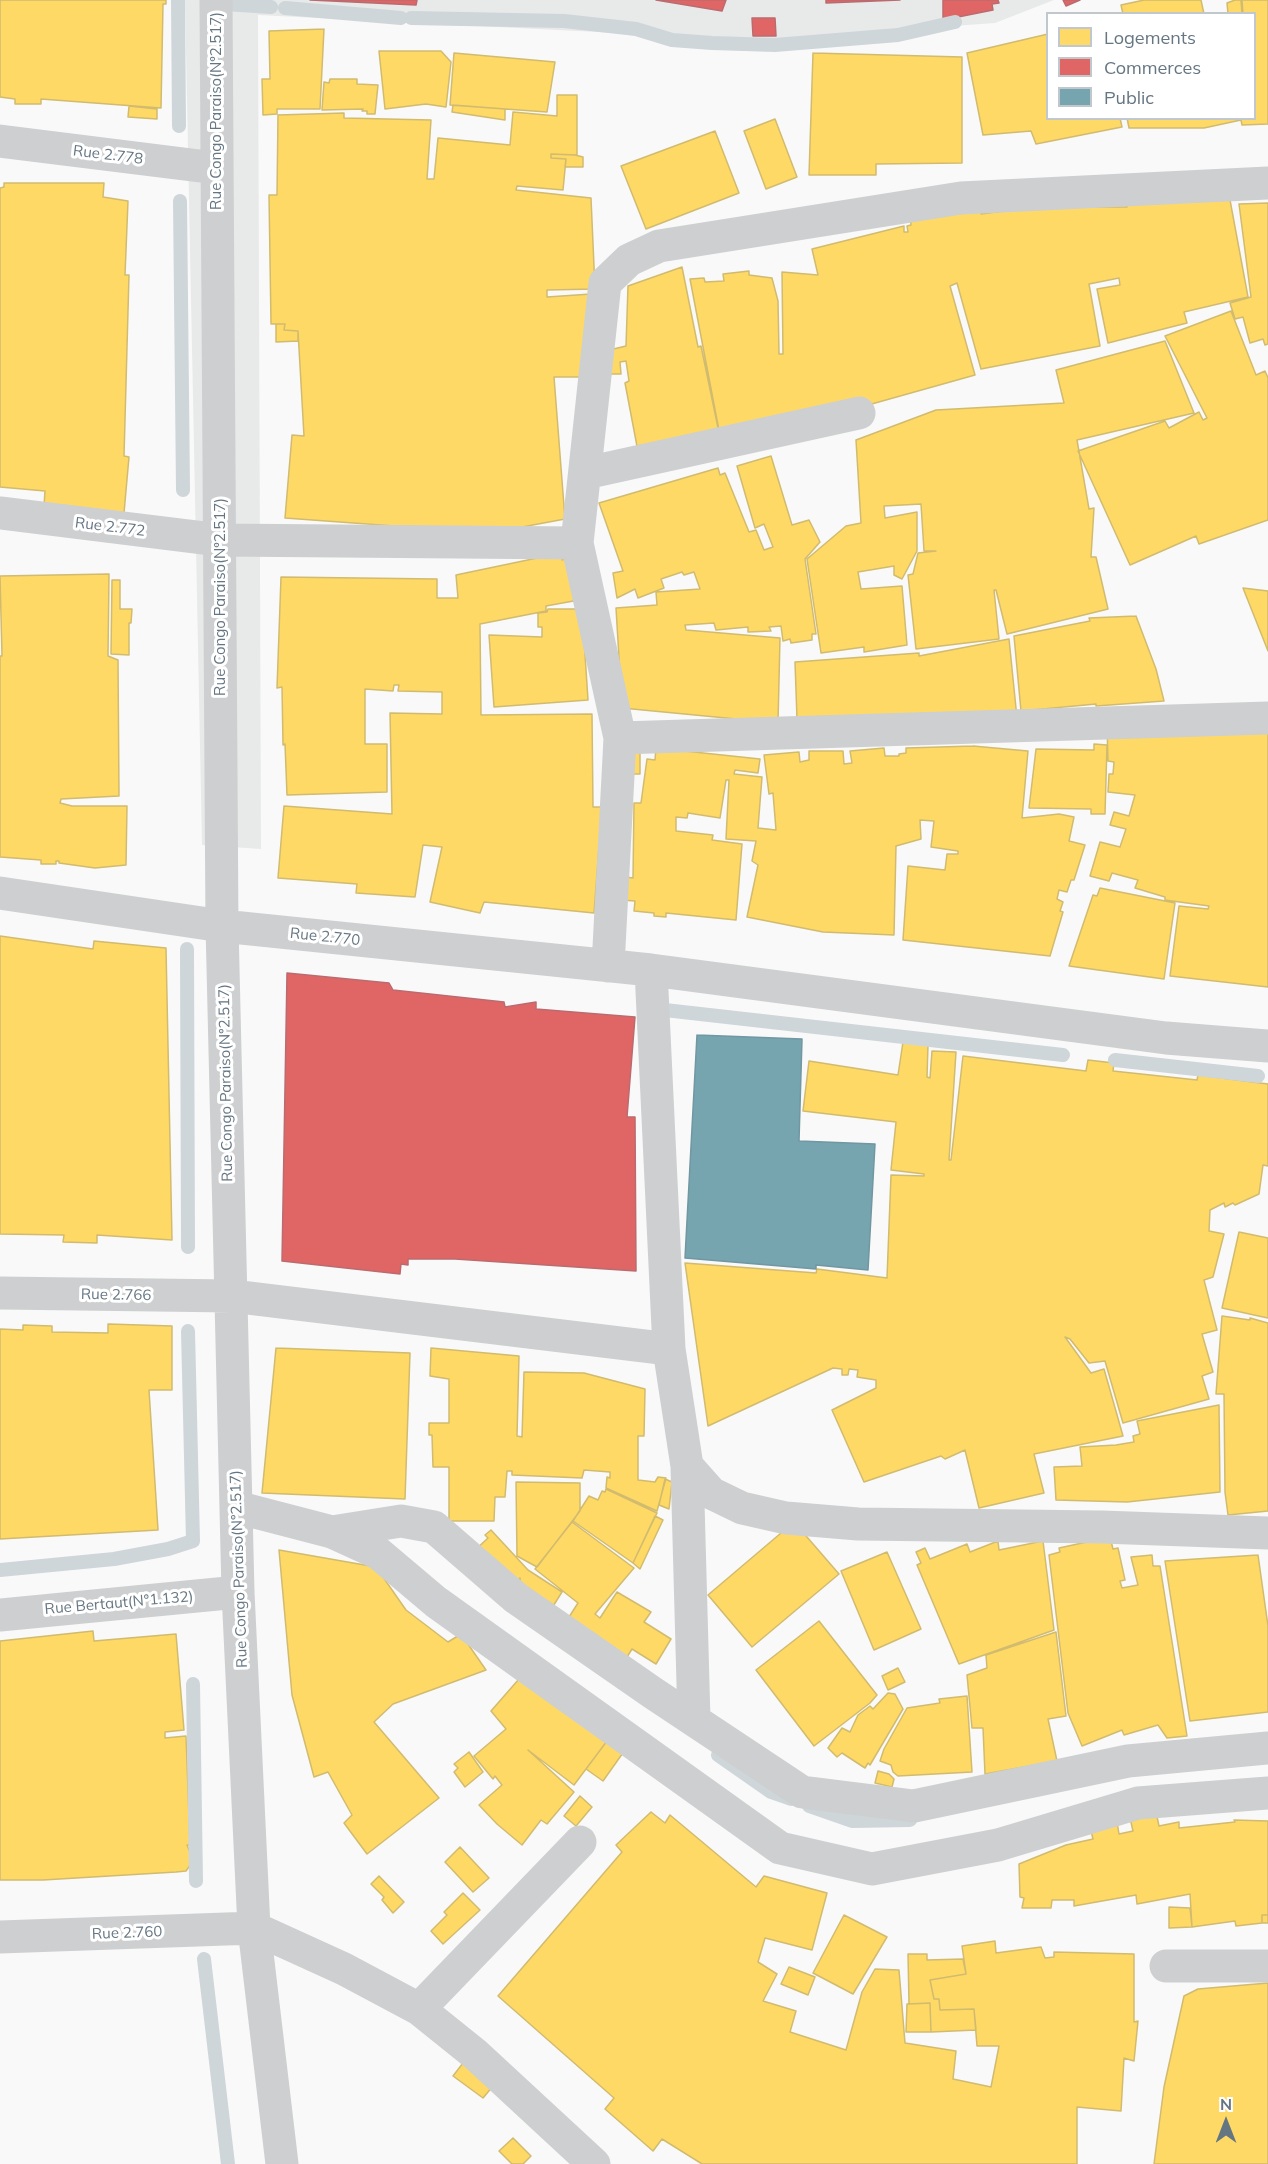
<!DOCTYPE html>
<meta charset="utf-8">
<style>
body{margin:0}
#map{position:relative;width:1268px;height:2164px;overflow:hidden;background:#f9f9f9;font-family:Mulish,sans-serif}
canvas{display:block}
.legend{position:absolute;left:1046px;top:12px;width:210px;height:108px;box-sizing:border-box;background:#fff;border:2px solid #c1c8cd;margin:0;padding:8px 10px;list-style:none;font-size:18px;color:#657683}
.legend li{display:flex;align-items:center;gap:12px;height:30px}
.legend b{width:30px;border:2px solid #c1c8cd}
.north{position:absolute;left:1196px;top:2092px;width:60px;height:60px;-webkit-text-stroke:4px #fff;paint-order:stroke;rotate:0deg;font-size:16px;font-weight:700;line-height:24px;text-align:center;color:#657683}
.north::after{content:'';display:block;margin:auto;width:21px;height:27px;background:#657683;clip-path:polygon(50% 0,100% 100%,50% 72%,0 100%)}
</style>
<div id="map">
<canvas width="1268" height="2164"></canvas>
<ul class="legend">
<li><b style="height:16px;background:#ffd966"></b>Logements</li>
<li><b style="height:16px;background:#e06666"></b>Commerces</li>
<li><b style="height:16px;background:#76a5af"></b>Public</li>
</ul>
<div class="north">N</div>
</div>
<script>
const ctx = document.querySelector('canvas').getContext('2d');
ctx.lineJoin = 'round';
function paint(path, color) { ctx.fillStyle = color; ctx.fill(path, 'evenodd'); }
const toPath = rows => new Path2D(rows.map(r => 'M' + r).join(''));
function strokePath(path, color, width, dash) { ctx.strokeStyle = color; ctx.lineWidth = width; ctx.lineCap = dash ? 'butt' : 'round'; ctx.setLineDash(dash || []); ctx.stroke(path); }
function label(font, color, halo, rows, align = 'center') {
  ctx.font = font + ' Mulish,sans-serif'; ctx.lineWidth = 6; ctx.setLineDash([]); ctx.textBaseline = 'middle'; ctx.strokeStyle = halo; ctx.fillStyle = color; for (const [text, x, y, turn = 0] of rows) {
    ctx.save(); ctx.translate(x, y); ctx.rotate((+turn || 0) * Math.PI / 180); ctx.textAlign = isNaN(turn) ? turn : align; if (halo) ctx.strokeText(text, 0, 0); ctx.fillText(text, 0, 0); ctx.restore();
  }
}
const built = toPath([
 [185,0,1054,0,995,23,757,40,258,15,261,849,202,845]
]);
const homes = toPath([
 [0,0,166,0,166,4,163,4,161,108,41,99,41,104,15,104,15,99,0,97,0,0],
 [1144,0,1201,0,1204,14,1123,14,1121,5,1144,0],
 [1235,0,1242,0,1243,14,1228,14,1227,3,1235,0],
 [1241,0,1268,0,1268,124,1242,125,1241,120,1204,128,1129,128,1127,118,1254,118,1254,14,1242,14,1241,0],
 [324,29,320,109,277,109,277,114,263,115,262,79,270,79,269,31,324,29],
 [1048,34,1048,118,1120,118,1122,127,1036,144,1031,131,983,135,967,53,1048,34],
 [379,51,441,51,451,62,446,107,426,104,385,109,379,51],
 [454,53,555,62,547,112,450,105,454,53],
 [813,53,962,57,962,163,876,164,876,175,809,175,813,53],
 [330,79,357,79,357,84,378,85,375,114,367,114,367,111,362,111,363,109,322,110,324,82,329,83,330,79],
 [557,95,577,95,577,155,551,154,551,158,566,159,563,190,517,186,516,190,591,198,595,289,547,290,547,297,591,294,595,377,554,377,565,519,490,533,285,518,292,435,304,436,298,331,284,330,285,324,271,324,269,195,277,195,278,115,344,113,344,118,431,120,427,179,434,179,438,138,510,145,513,112,557,116,557,95],
 [453,105,505,109,505,120,452,112,453,105],
 [129,106,157,109,157,119,128,117,129,106],
 [775,119,797,177,766,189,744,131,775,119],
 [715,131,739,193,646,229,621,166,715,131],
 [551,154,575,155,583,157,583,167,565,167,566,159,551,158,551,154],
 [4,183,104,183,103,197,128,201,125,275,129,275,124,456,129,457,124,513,44,506,45,491,0,487,0,188,4,187,4,183],
 [1230,200,1248,297,1184,312,1187,323,1108,343,1097,289,1120,285,1119,278,1089,284,1100,346,981,369,957,283,950,286,975,375,722,446,690,279,704,278,705,282,724,281,723,274,749,271,749,275,772,278,778,301,779,354,783,354,782,272,818,275,812,249,904,226,904,232,908,232,907,226,911,225,910,213,981,208,981,214,1004,211,1004,207,1127,207,1126,201,1230,200],
 [1268,203,1268,344,1265,345,1263,339,1250,343,1243,317,1235,319,1230,303,1251,297,1239,204,1268,203],
 [682,267,698,347,701,346,722,447,640,462,625,383,629,381,626,361,620,362,621,374,603,374,601,352,626,346,628,286,682,267],
 [1231,311,1256,375,1265,371,1268,378,1268,520,1199,544,1196,536,1130,565,1078,451,1165,421,1169,428,1199,412,1203,420,1207,418,1165,336,1231,311],
 [276,324,285,324,284,330,298,331,298,341,276,342,276,324],
 [1165,341,1194,413,1077,440,1089,509,1094,508,1091,557,1096,557,1108,609,1007,634,996,590,994,590,999,639,916,649,908,575,913,574,918,553,936,551,924,551,921,504,884,506,885,518,917,512,917,551,902,579,894,575,894,566,858,572,861,589,902,586,907,645,864,652,864,647,821,653,807,559,846,526,861,523,856,440,936,410,1064,403,1056,370,1165,341],
 [771,456,792,525,809,520,820,542,805,559,816,634,812,634,812,640,791,643,790,639,783,641,781,626,769,627,771,631,748,632,748,627,716,630,714,623,685,625,686,630,780,638,778,723,622,708,616,608,657,605,656,592,700,589,694,572,684,575,682,572,661,579,664,588,638,598,635,589,617,598,613,573,623,571,599,503,718,468,720,475,725,473,749,532,756,530,764,550,773,547,764,524,755,528,737,466,771,456],
 [561,553,562,560,570,557,579,600,546,606,546,611,480,624,481,715,592,714,593,807,602,807,594,913,484,902,480,913,430,902,442,847,423,845,415,897,356,893,357,884,278,878,284,806,392,814,390,713,442,714,442,692,398,691,399,685,394,685,393,691,365,689,365,744,387,744,387,792,287,795,285,744,283,745,282,687,277,688,281,577,437,579,437,598,458,598,456,575,561,553],
 [109,574,108,656,118,660,119,796,61,799,60,803,72,806,127,806,126,865,95,868,59,863,59,861,56,861,56,864,41,864,41,860,0,857,0,656,2,656,0,576,109,574],
 [112,580,120,580,120,609,132,609,131,623,129,623,129,655,111,654,112,580],
 [1243,588,1268,591,1268,651,1243,588],
 [548,609,582,609,588,700,494,707,489,635,542,637,542,627,538,627,538,613,547,612,548,609],
 [1136,616,1156,669,1164,701,1096,706,1096,704,1021,711,1014,636,1090,621,1089,618,1136,616],
 [1009,639,1017,718,797,719,795,662,919,653,919,656,1009,639],
 [1107,726,1268,730,1268,987,1170,976,1179,906,1208,909,1209,906,1165,900,1165,897,1135,888,1138,880,1112,873,1109,881,1090,876,1100,842,1120,847,1126,829,1110,825,1114,812,1129,816,1135,795,1108,792,1109,774,1113,774,1114,762,1108,761,1107,726],
 [1094,744,1107,745,1105,814,1091,814,1091,809,1029,808,1036,749,1094,750,1094,744],
 [973,746,1028,751,1022,818,1059,814,1074,817,1069,841,1085,845,1074,880,1071,880,1067,892,1059,890,1057,899,1063,902,1060,911,1063,912,1050,956,903,940,908,866,945,870,947,854,958,854,958,851,931,847,934,821,920,820,921,839,896,846,894,935,823,932,747,917,758,865,752,861,756,841,726,839,729,780,726,780,720,818,688,813,687,818,676,817,676,831,713,835,712,840,742,844,736,920,666,913,666,917,654,916,654,913,634,911,635,901,622,900,625,877,633,878,634,803,641,803,647,759,655,760,656,748,760,759,758,773,735,770,734,774,762,777,758,828,776,830,773,793,769,794,764,755,799,752,800,762,809,760,809,751,843,751,844,764,852,763,850,751,884,748,885,756,899,756,899,754,906,753,906,748,973,746],
 [628,749,640,749,640,774,629,774,628,749],
 [1100,888,1175,903,1164,979,1069,966,1093,895,1097,896,1100,888],
 [0,936,93,949,94,941,166,948,172,1240,97,1235,97,1243,63,1242,64,1235,0,1234,0,936],
 [903,1042,928,1045,927,1077,930,1078,932,1051,956,1052,949,1160,951,1160,963,1056,1086,1071,1088,1060,1114,1063,1113,1071,1197,1080,1198,1075,1268,1084,1268,1166,1263,1165,1259,1194,1235,1205,1233,1203,1225,1207,1224,1203,1210,1210,1209,1231,1224,1234,1213,1277,1204,1280,1217,1330,1202,1334,1213,1372,1202,1376,1209,1399,1123,1423,1105,1361,1089,1363,1070,1339,1065,1337,1091,1373,1104,1369,1123,1436,1034,1454,1044,1493,979,1508,965,1450,945,1459,941,1456,864,1482,832,1410,876,1388,876,1380,857,1377,858,1370,849,1369,848,1375,842,1375,842,1369,833,1368,708,1426,685,1263,816,1273,817,1269,887,1278,891,1175,924,1176,924,1174,891,1170,896,1122,803,1111,809,1061,898,1075,903,1042],
 [1239,1232,1268,1238,1268,1318,1222,1308,1239,1232],
 [1222,1316,1250,1320,1250,1318,1268,1323,1268,1511,1228,1515,1225,1492,1224,1394,1216,1394,1222,1316],
 [108,1324,172,1326,172,1390,149,1390,158,1530,0,1539,0,1329,23,1330,23,1325,52,1326,52,1332,108,1333,108,1324],
 [276,1348,410,1353,405,1499,262,1493,276,1348],
 [431,1348,519,1356,517,1436,522,1437,524,1372,584,1373,645,1389,644,1436,638,1436,638,1480,655,1482,658,1477,666,1478,657,1511,606,1488,607,1477,610,1478,610,1472,584,1470,582,1478,512,1475,512,1471,507,1471,505,1497,495,1497,494,1521,449,1521,449,1467,433,1467,432,1435,429,1435,429,1423,449,1423,449,1379,430,1376,431,1348],
 [1219,1405,1220,1492,1127,1502,1056,1500,1054,1467,1082,1466,1080,1447,1116,1445,1134,1442,1133,1436,1140,1434,1137,1421,1219,1405],
 [665,1479,672,1482,669,1509,659,1505,665,1479],
 [516,1482,580,1483,580,1511,537,1567,517,1556,516,1482],
 [606,1489,657,1513,633,1563,573,1521,589,1496,598,1500,602,1491,605,1492,606,1489],
 [655,1516,663,1520,640,1569,633,1563,655,1516],
 [572,1522,634,1568,595,1614,600,1618,617,1592,651,1612,644,1622,671,1639,656,1664,632,1649,622,1665,562,1628,578,1603,535,1569,572,1522],
 [794,1522,839,1574,752,1647,708,1595,794,1522],
 [491,1530,528,1570,562,1592,550,1611,520,1581,520,1578,515,1583,473,1552,488,1538,485,1535,491,1530],
 [1110,1537,1113,1549,1118,1548,1125,1580,1120,1581,1122,1588,1138,1585,1131,1557,1152,1555,1153,1566,1160,1566,1187,1736,1167,1738,1158,1725,1124,1735,1122,1730,1082,1746,1068,1713,1049,1555,1060,1552,1059,1548,1110,1537],
 [998,1541,999,1550,1043,1541,1054,1630,959,1664,917,1565,921,1563,916,1552,925,1548,930,1559,967,1544,970,1552,998,1541],
 [279,1550,376,1567,406,1610,448,1642,461,1634,486,1670,393,1704,374,1722,439,1798,367,1854,344,1823,352,1815,328,1772,314,1777,292,1695,279,1550],
 [887,1552,921,1629,874,1650,841,1571,887,1552],
 [1258,1555,1268,1626,1268,1712,1190,1721,1165,1561,1258,1555],
 [819,1621,877,1695,870,1703,814,1746,756,1670,819,1621],
 [93,1631,94,1641,176,1634,184,1730,165,1732,165,1738,186,1736,190,1845,187,1845,192,1857,191,1864,186,1871,176,1872,43,1880,0,1880,0,1641,93,1631],
 [1056,1632,1066,1716,1048,1719,1057,1761,985,1774,983,1728,972,1728,967,1675,987,1668,986,1655,1056,1632],
 [898,1668,905,1682,888,1690,882,1676,898,1668],
 [526,1671,610,1737,574,1785,528,1750,574,1792,547,1824,541,1820,522,1845,497,1824,479,1805,502,1785,495,1776,493,1779,474,1756,506,1729,491,1711,526,1671],
 [888,1693,895,1694,903,1709,870,1765,868,1763,865,1768,842,1753,837,1757,828,1748,842,1728,850,1732,858,1715,870,1706,873,1709,888,1693],
 [967,1696,972,1772,898,1776,893,1772,891,1765,880,1761,884,1749,907,1708,940,1703,939,1699,967,1696],
 [610,1737,625,1750,603,1781,586,1769,610,1737],
 [469,1752,483,1772,465,1787,454,1772,458,1768,454,1764,469,1752],
 [878,1771,889,1774,894,1779,892,1787,875,1783,878,1771],
 [580,1796,592,1807,576,1826,564,1816,580,1796],
 [651,1812,665,1823,670,1815,756,1887,764,1876,827,1893,812,1950,765,1938,758,1962,777,1974,763,2001,796,2011,790,2032,846,2050,862,1992,875,1969,899,1970,905,2043,956,2051,953,2079,991,2087,999,2046,977,2046,974,2009,940,2010,939,1999,934,1999,930,1980,966,1974,962,1946,995,1941,996,1953,1041,1947,1045,1958,1054,1957,1054,1952,1134,1954,1134,2022,1138,2021,1134,2061,1124,2058,1121,2111,1077,2107,1077,2164,702,2164,662,2139,653,2151,605,2109,614,2098,498,1996,622,1852,616,1845,651,1812],
 [1156,1812,1159,1826,1179,1822,1179,1828,1235,1822,1234,1820,1268,1821,1268,1915,1262,1915,1262,1923,1236,1926,1235,1921,1192,1927,1190,1894,1137,1904,1136,1895,1074,1906,1074,1900,1052,1900,1051,1908,1022,1908,1024,1898,1020,1897,1019,1864,1066,1845,1093,1839,1090,1827,1117,1822,1119,1834,1133,1831,1130,1818,1156,1812],
 [460,1847,489,1878,473,1892,445,1862,460,1847],
 [379,1876,404,1902,393,1913,382,1900,384,1897,371,1884,379,1876],
 [463,1893,480,1910,443,1944,431,1931,447,1915,444,1912,463,1893],
 [1169,1907,1190,1908,1192,1927,1169,1928,1169,1907],
 [844,1915,887,1937,853,1994,813,1973,844,1915],
 [1262,1915,1268,1915,1268,1923,1262,1923,1262,1915],
 [908,1954,927,1954,927,1960,963,1959,966,1974,930,1980,934,1999,939,1999,940,2010,974,2009,976,2030,931,2032,930,2003,909,2004,908,1954],
 [789,1967,815,1977,808,1995,781,1984,789,1967],
 [1268,1983,1268,2164,1154,2164,1164,2087,1184,1996,1198,1989,1268,1983],
 [930,2003,931,2032,906,2032,907,2004,930,2003],
 [463,2063,493,2086,483,2098,453,2076,463,2063],
 [513,2138,531,2156,523,2164,512,2164,499,2151,513,2138]
]);
const shops = toPath([
 [310,0,417,0,416,5,310,0],
 [656,0,726,0,722,11,656,0],
 [826,0,900,0,826,3,826,0],
 [943,0,998,0,999,3,992,4,993,10,943,20,943,0],
 [1063,0,1080,0,1066,6,1063,0],
 [752,18,775,18,776,36,753,36,752,18],
 [287,973,389,983,393,990,504,1002,505,1007,536,1002,536,1009,635,1017,627,1117,635,1117,636,1271,455,1259,408,1259,408,1265,401,1264,400,1274,282,1261,287,973]
]);
const public = toPath([
 [697,1035,802,1039,799,1141,875,1144,868,1270,816,1265,816,1269,685,1258,697,1035]
]);
const stream = toPath([
 [178,0,179,126],
 [225,4,271,7],
 [285,8,401,18],
 [411,18,564,21,636,29,672,40,712,43,775,45,898,35,955,22],
 [180,201,183,490],
 [187,949,188,1247],
 [656,1009,1063,1055],
 [1115,1060,1258,1076],
 [0,1570,114,1559,168,1549,193,1541,188,1331],
 [193,1684,196,1881],
 [718,1755,771,1792,791,1799],
 [809,1806,852,1821,910,1820],
 [204,1959,228,2164]
]);
const minor = toPath([
 [216,0,222,926,238,1592,254,1928,282,2164],
 [0,141,216,168],
 [586,473,859,413],
 [0,513,220,540,577,543],
 [620,738,1268,718],
 [0,893,222,926,651,970,1166,1038,1268,1046],
 [608,966,620,738,577,543,605,283,629,260,659,246,961,198,1268,183],
 [651,970,669,1349,687,1466,711,1493,742,1508,786,1518,858,1524,1102,1527,1268,1533],
 [0,1293,232,1296,669,1349],
 [687,1466,694,1720],
 [236,1507,332,1532,378,1553,436,1602,780,1848,872,1869,998,1845,1138,1803,1268,1793],
 [332,1532,401,1521,434,1527,516,1598,653,1693,802,1792,914,1806,1128,1761,1268,1748],
 [0,1615,238,1592],
 [0,1937,254,1928,344,1969,419,2009,475,2054,594,2164],
 [1166,1966,1268,1966],
 [419,2009,580,1842]
]);
const streetNames = [
 ["Rue Congo Paraiso(N°2.517)",216,111,-90],
 ["Rue 2.778",108,155,7],
 ["Rue 2.772",110,527,7],
 ["Rue Congo Paraiso(N°2.517)",220,597,-90],
 ["Rue 2.770",325,937,6],
 ["Rue Congo Paraiso(N°2.517)",226,1083,-91],
 ["Rue 2.766",116,1295,1],
 ["Rue Congo Paraiso(N°2.517)",239,1569,-92],
 ["Rue Bertaut(N°1.132)",119,1603,-5],
 ["Rue 2.760",127,1933,-2]
];
paint(built, '#e8e9e9');
paint(homes, '#ffd966');
strokePath(homes, '#d1bb6f', 1.5);
paint(shops, '#e06666');
strokePath(shops, '#bb6b6f', 1.5);
paint(public, '#76a5af');
strokePath(public, '#7197a2', 1.5);
strokePath(stream, '#ced6d9', 14);
strokePath(minor, '#cecfd0', 33);
label('15px', '#657683', '#fff', streetNames);
</script>
